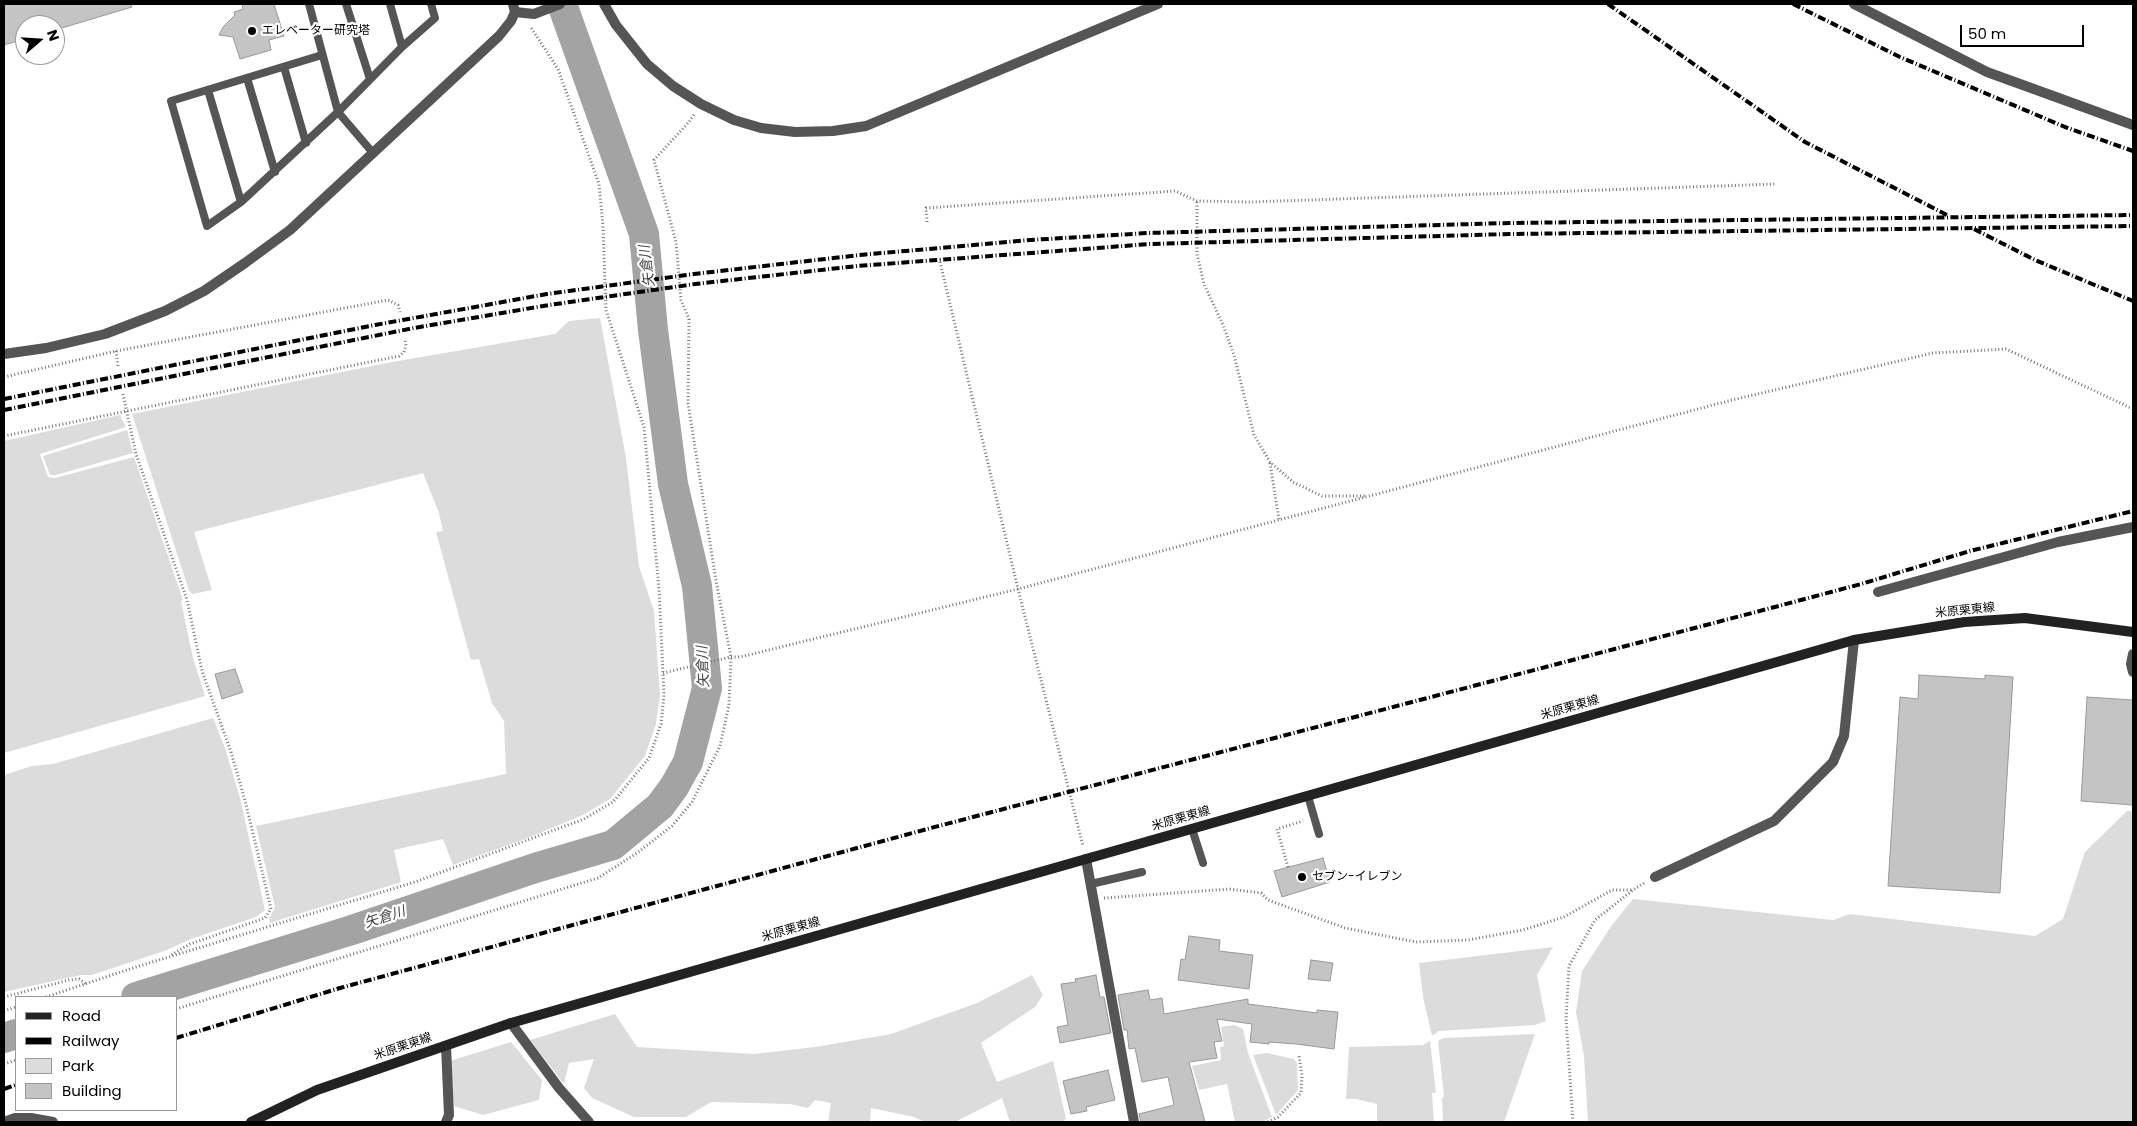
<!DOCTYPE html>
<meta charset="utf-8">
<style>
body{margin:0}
#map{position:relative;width:2137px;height:1126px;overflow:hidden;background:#fff;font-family:Poppins,sans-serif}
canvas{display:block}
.frame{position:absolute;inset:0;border:5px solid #000;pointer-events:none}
.legend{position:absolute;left:15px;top:996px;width:162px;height:115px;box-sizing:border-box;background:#fff;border:1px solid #999;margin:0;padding:6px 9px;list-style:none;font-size:15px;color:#000}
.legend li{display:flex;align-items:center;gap:10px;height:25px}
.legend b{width:25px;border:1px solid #999}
.north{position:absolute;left:15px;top:15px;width:50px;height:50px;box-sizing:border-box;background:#fff;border:1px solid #999;border-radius:50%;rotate:71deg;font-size:14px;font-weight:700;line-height:20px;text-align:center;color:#000}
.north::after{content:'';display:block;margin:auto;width:18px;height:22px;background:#000;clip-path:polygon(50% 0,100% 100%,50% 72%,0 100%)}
.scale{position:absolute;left:1960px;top:25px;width:124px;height:22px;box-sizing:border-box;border:2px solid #000;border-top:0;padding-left:6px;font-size:15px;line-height:18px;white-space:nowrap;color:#000;-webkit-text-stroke:4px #fff;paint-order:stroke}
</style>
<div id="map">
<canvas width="2137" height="1126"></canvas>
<div class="frame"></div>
<ul class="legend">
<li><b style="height:6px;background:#222"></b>Road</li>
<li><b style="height:6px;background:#000"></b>Railway</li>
<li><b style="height:14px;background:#dcdcdc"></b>Park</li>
<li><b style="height:14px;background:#c4c4c4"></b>Building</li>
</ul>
<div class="north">N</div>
<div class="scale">50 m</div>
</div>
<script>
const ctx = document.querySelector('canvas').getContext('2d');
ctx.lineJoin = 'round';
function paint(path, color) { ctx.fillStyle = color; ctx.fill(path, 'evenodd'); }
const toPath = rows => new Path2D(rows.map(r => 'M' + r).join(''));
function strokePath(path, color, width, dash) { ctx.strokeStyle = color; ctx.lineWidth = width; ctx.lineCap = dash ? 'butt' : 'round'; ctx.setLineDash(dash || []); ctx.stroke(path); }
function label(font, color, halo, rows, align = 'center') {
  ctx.font = font + ' Poppins,"Noto Sans JP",sans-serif'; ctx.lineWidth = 4.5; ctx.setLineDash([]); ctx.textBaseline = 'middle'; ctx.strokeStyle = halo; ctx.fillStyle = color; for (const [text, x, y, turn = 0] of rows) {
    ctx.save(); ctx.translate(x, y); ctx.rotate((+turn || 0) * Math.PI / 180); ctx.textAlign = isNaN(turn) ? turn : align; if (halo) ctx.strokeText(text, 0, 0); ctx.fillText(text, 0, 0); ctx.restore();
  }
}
const green = toPath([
 [600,318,626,458,639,566,654,611,660,694,656,724,645,756,610,799,583,815,530,837,453,865,443,839,394,850,401,882,270,923,269,919,275,907,256,826,506,774,504,721,492,703,479,659,471,660,436,532,443,531,439,513,423,473,194,532,212,590,193,594,189,591,132,414,392,362,555,334,569,321],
 [120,415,126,427,40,454,48,477,55,478,134,457,183,600,181,601,193,658,205,696,4,753,4,441],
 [127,430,133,453,56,475,50,475,43,456],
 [213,718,225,748,240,798,265,910,256,917,191,939,167,950,92,975,81,975,4,992,4,775,32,766,53,764],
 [2127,811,2133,811,2133,1122,1588,1122,1584,1056,1576,1012,1582,971,1612,925,1633,899,1833,920,1850,914,2035,936,2063,919,2085,852],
 [1553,947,1537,975,1546,1021,1535,1025,1439,1031,1432,1036,1423,997,1419,963],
 [1032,975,1043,995,1035,1007,981,1043,997,1082,1053,1061,1066,1119,1061,1122,1010,1122,1002,1098,955,1122,925,1122,914,1117,871,1108,870,1122,828,1122,831,1103,815,1100,808,1108,790,1104,711,1102,686,1117,634,1117,592,1098,584,1088,594,1059,569,1063,564,1084,530,1040,615,1014,637,1047,754,1054,815,1047,891,1034,977,1003],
 [1234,1025,1243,1029,1248,1053,1272,1117,1262,1122,1235,1122,1227,1084,1199,1090,1192,1066,1221,1060,1220,1047,1224,1046,1221,1027],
 [1535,1034,1504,1122,1443,1122,1442,1099,1444,1096,1438,1041,1443,1038],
 [1430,1041,1436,1093,1432,1093,1434,1122,1377,1122,1377,1104,1356,1099,1346,1099,1349,1047,1423,1045],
 [511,1042,542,1080,539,1100,483,1115,454,1106,450,1061],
 [1267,1053,1294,1059,1297,1063,1298,1090,1276,1115,1253,1055]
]);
const river = toPath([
 [136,997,352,930,535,868,613,845,660,806,674,787,688,762,707,688,697,586,673,484,653,330,644,234,562,4],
 [4,1038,16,1034]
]);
const building = toPath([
 [4,4,131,4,132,7,55,30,55,25,25,25,25,39,4,45,4,4],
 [242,4,274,4,284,36,269,40,271,50,240,59,233,37,219,35,223,27,235,15,234,12,243,9,242,4],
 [235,669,243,692,222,699,215,674,235,669],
 [1919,675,1985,679,1985,675,2013,677,2000,893,1888,886,1900,697,1918,699,1919,675],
 [2087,697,2133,700,2133,805,2081,801,2087,697],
 [1323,858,1330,882,1282,897,1274,871,1323,858],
 [1189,936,1220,940,1219,951,1253,955,1249,989,1178,980,1181,959,1185,960,1189,936],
 [1311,960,1333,963,1330,981,1308,979,1311,960],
 [1096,975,1100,997,1104,997,1111,1033,1060,1043,1057,1027,1068,1025,1061,984,1076,982,1075,979,1096,975],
 [1148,990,1150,1000,1162,998,1164,1014,1248,999,1248,1004,1317,1013,1317,1010,1338,1012,1334,1049,1296,1044,1269,1042,1269,1044,1250,1042,1252,1024,1217,1019,1222,1041,1214,1042,1217,1058,1189,1062,1205,1122,1141,1122,1139,1114,1174,1105,1168,1077,1142,1082,1135,1048,1129,1049,1127,1030,1124,1030,1118,995,1148,990],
 [1108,1070,1115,1100,1086,1107,1087,1111,1071,1114,1063,1081,1108,1070]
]);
const path = toPath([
 [1197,202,1197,254,1204,284,1223,325,1234,355,1254,435,1270,462,1293,482,1322,496,1367,496],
 [927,222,926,208,1175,191,1197,201,1251,202,1776,184],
 [940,262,1018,589,1083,846],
 [116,351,118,367],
 [4,377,116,351,388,300,398,305,400,312],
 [123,394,136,454,187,600,202,671,231,752,246,804,271,909,265,918,190,944,171,955],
 [4,436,399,356,404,352,406,346,405,339],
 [1270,463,1279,520],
 [663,673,731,657,740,657,1018,589,1732,400,1933,353,2006,349,2133,409],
 [1288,867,1277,829,1303,821],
 [1104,898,1229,889,1261,893,1268,900,1345,928,1416,942,1468,940,1523,930,1564,917,1612,890,1633,890],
 [4,997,69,980,79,979,86,984],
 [46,997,136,967,415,882,584,819,613,802,649,758,661,724,664,695,659,589,644,427,606,310,603,226,599,184,558,69,530,26],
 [176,1009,598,878,637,853,672,826,692,802,720,746,729,705,731,657,716,581,688,403,689,319,681,300,676,242,654,160,689,122,695,113],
 [4,1011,16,1007],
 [4,1064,16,1060],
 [1268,1122,1278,1117,1301,1093,1302,1076,1299,1056],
 [1573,1122,1566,1018,1569,966,1595,920,1633,890,1646,882]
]);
const service = toPath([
 [309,4,338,112,402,47,435,18,431,4],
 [346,4,370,79],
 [390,4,402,47],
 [322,55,171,101,207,226,241,202,338,112,373,153],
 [284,67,306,143],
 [247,78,275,172],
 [208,90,241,202],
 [1308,796,1319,834],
 [1192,829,1203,863],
 [1091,884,1142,872]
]);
const minor = toPath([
 [1854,4,1987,72,2133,125],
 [515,12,534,14,560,4],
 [1878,592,2058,542,2133,527],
 [2133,654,2131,664,2133,672],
 [1086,859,1134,1122],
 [1655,877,1774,821,1833,762,1844,736,1854,640],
 [511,1023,559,1088,589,1122],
 [446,1122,449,1115,446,1046]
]);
const tertiary = toPath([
 [604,4,616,25,647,64,673,86,701,104,734,120,761,128,795,132,833,131,866,126,1158,4],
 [4,354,46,348,105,334,165,311,204,291,245,263,290,230,499,36,511,21,515,12,513,4],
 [4,1122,15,1118,31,1118,53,1122]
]);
const secondary = toPath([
 [251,1122,317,1090,511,1023,1854,640,1964,622,2025,618,2133,632]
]);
const rail = toPath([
 [1608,4,1805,142,1947,215],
 [1793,4,1900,57,2065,127,2133,151],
 [1974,229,2035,260,2133,301],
 [4,399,375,325,547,294,694,274,860,255,1030,240,1148,233,1510,223,2133,215],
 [4,410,414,328,549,305,695,284,857,266,1150,244,1510,234,2133,226],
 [176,1038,340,988,931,828,1771,608,1861,584,1970,551,2133,511],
 [4,1089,16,1085]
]);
const markers = [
 [252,31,5,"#000"],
 [1302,877,5,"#000"]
];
const poiNames = [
 ["エレベーター研究塔",262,31],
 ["セブン-イレブン",1312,877]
];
const streetNames = [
 ["米原栗東線",1965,611,-6],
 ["米原栗東線",1570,708,-16],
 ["米原栗東線",1181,819,-16],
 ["米原栗東線",791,930,-16],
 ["米原栗東線",403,1047,-19]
];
const waterNames = [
 ["矢倉川",648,266,-97],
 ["矢倉川",704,667,-93],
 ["矢倉川",385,918,-18]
];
paint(green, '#dcdcdc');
strokePath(river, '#a3a3a3', 30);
paint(building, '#c4c4c4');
strokePath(building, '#999', 1);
strokePath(path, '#777', 3, [1, 2.5]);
strokePath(service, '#555', 8);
strokePath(minor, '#555', 10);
strokePath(tertiary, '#555', 10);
strokePath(secondary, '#222', 10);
strokePath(rail, '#000', 4, [8, 2.5, 1, 2.5]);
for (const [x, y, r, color] of markers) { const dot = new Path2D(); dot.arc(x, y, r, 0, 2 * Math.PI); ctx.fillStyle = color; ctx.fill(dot); strokePath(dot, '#fff', 2); }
label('12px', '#000', '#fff', poiNames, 'left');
label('12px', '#000', '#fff', streetNames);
label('italic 14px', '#444', '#fff', waterNames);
</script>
